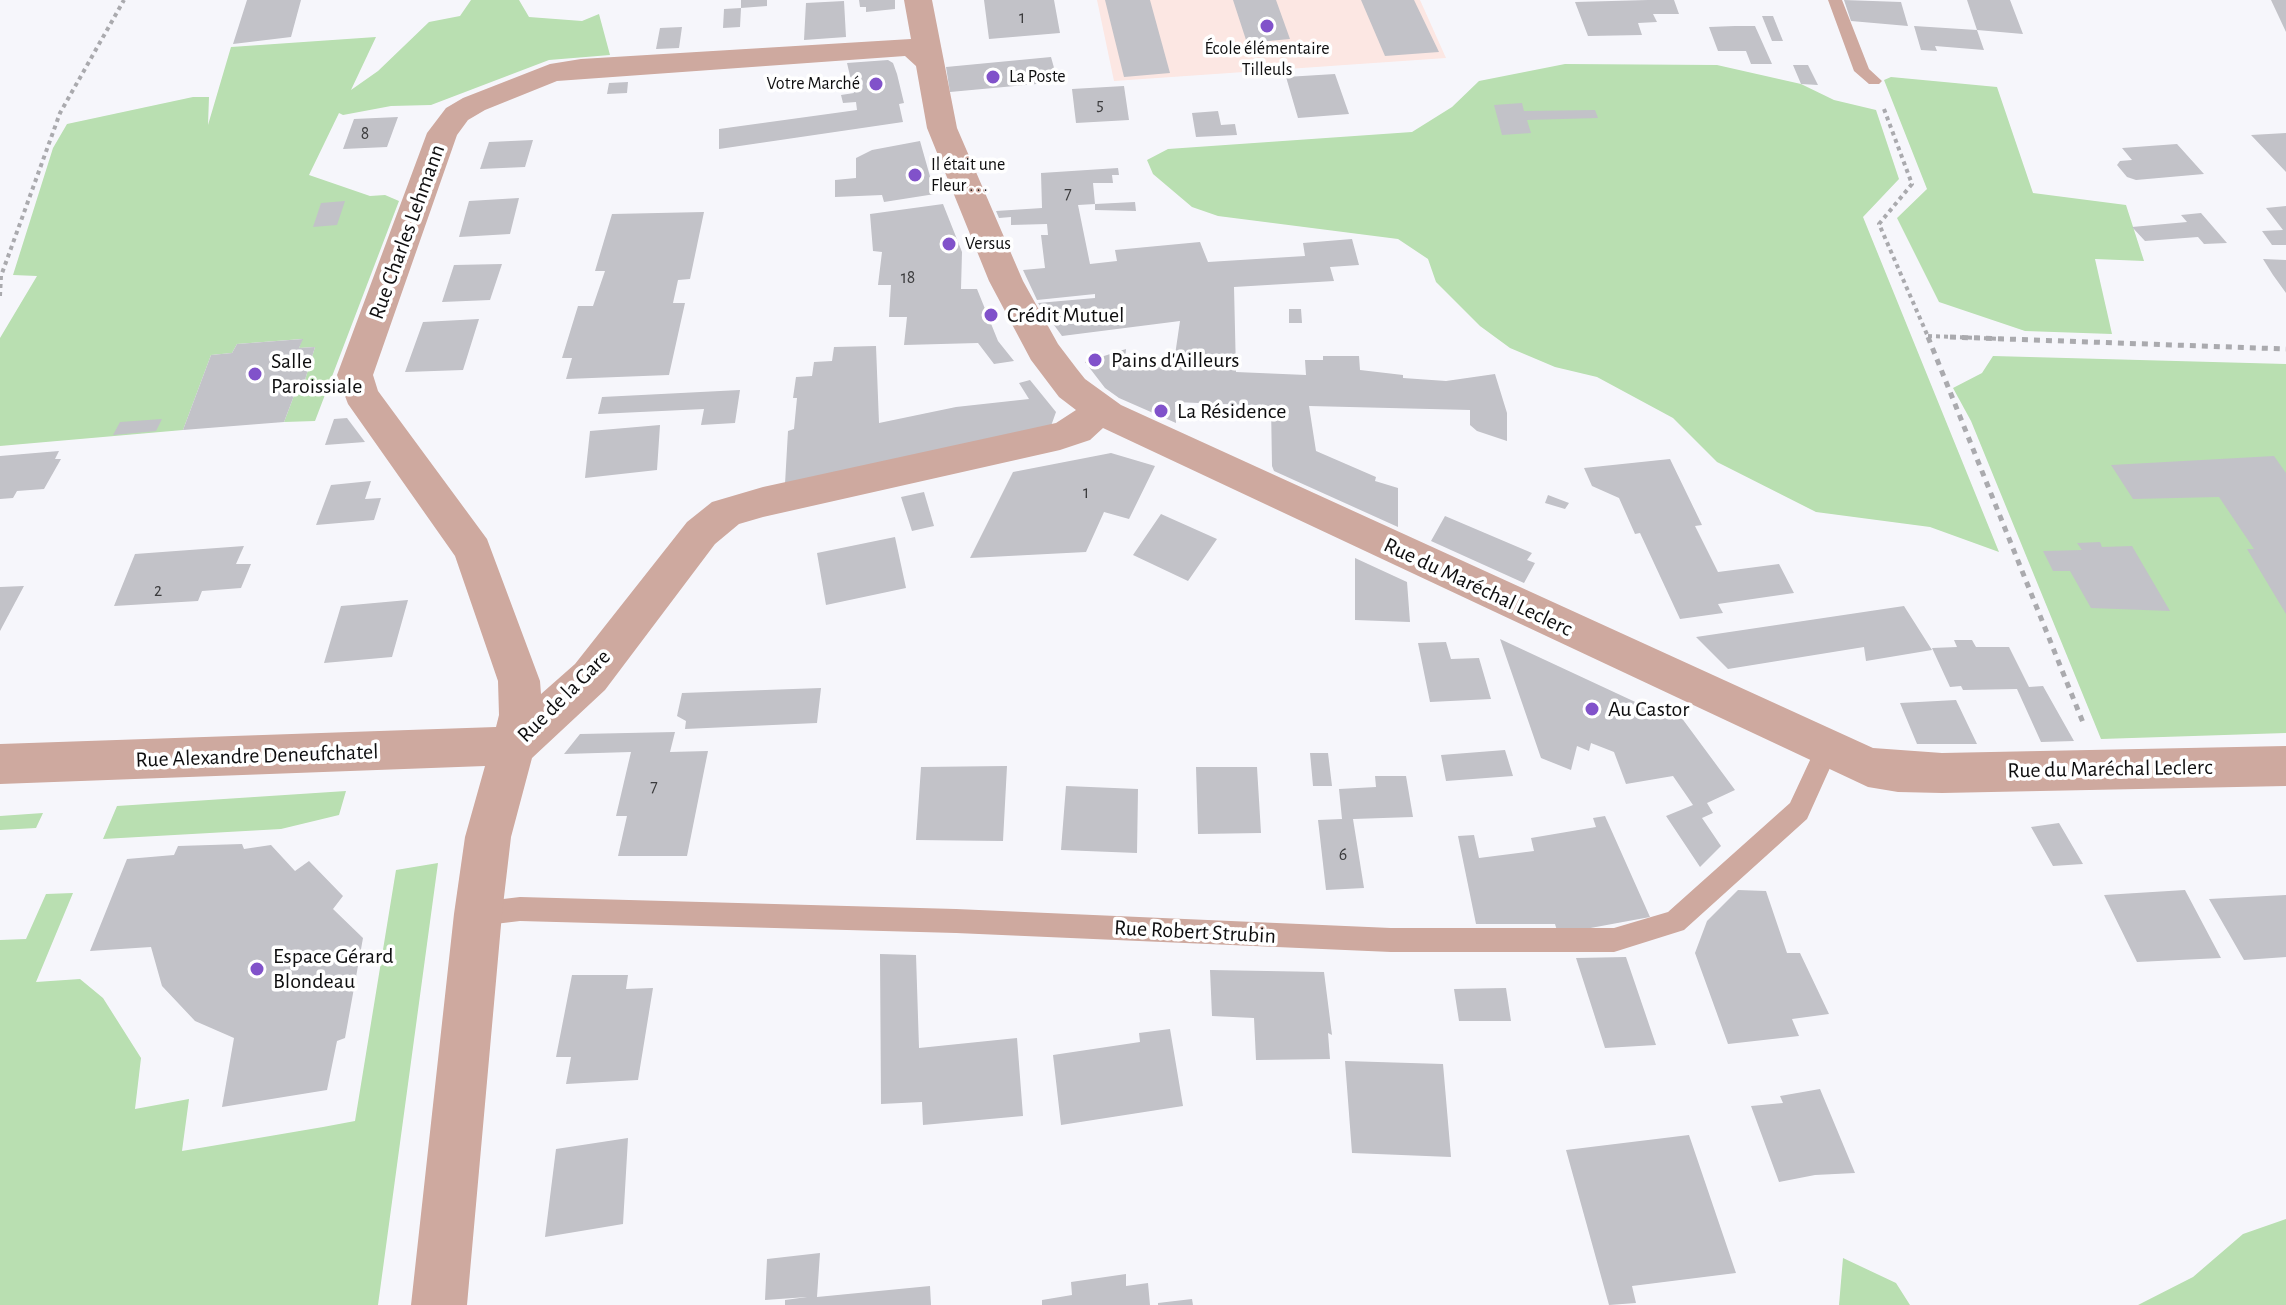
<!DOCTYPE html>
<meta charset="utf-8">
<style>
body{margin:0}
canvas{display:block;background:#f6f6fb}
</style>
<canvas width="2286" height="1305"></canvas>
<script>
const ctx = document.querySelector('canvas').getContext('2d');
ctx.lineJoin = 'round';
function paint(path, color) { ctx.fillStyle = color; ctx.fill(path, 'evenodd'); }
const toPath = rows => new Path2D(rows.map(r => 'M' + r).join(''));
function strokePath(path, color, width, dash) { ctx.strokeStyle = color; ctx.lineWidth = width; ctx.lineCap = dash ? 'butt' : 'round'; ctx.setLineDash(dash || []); ctx.stroke(path); }
function label(font, color, halo, rows, align = 'center') {
  ctx.font = font + ' "Alegreya Sans",sans-serif'; ctx.lineWidth = 7; ctx.setLineDash([]); ctx.textBaseline = 'middle'; ctx.strokeStyle = halo; ctx.fillStyle = color; for (const [text, x, y, turn = 0] of rows) {
    ctx.save(); ctx.translate(x, y); ctx.rotate((+turn || 0) * Math.PI / 180); ctx.textAlign = isNaN(turn) ? turn : align; if (halo) ctx.strokeText(text, 0, 0); ctx.fillText(text, 0, 0); ctx.restore();
  }
}
const education = toPath([
 [1097,0,1420,0,1446,58,1114,81]
]);
const green = toPath([
 [471,0,519,0,529,17,582,21,599,14,610,55,549,60,431,105,391,106,343,115,339,113,309,175,370,196,385,195,399,201,315,421,284,422,295,393,301,393,315,347,299,348,302,339,237,344,232,353,211,355,183,430,0,446,0,338,37,276,13,275,53,148,67,124,193,97,209,97,208,125,231,47,376,37,351,90,378,71,429,22,460,16],
 [1565,64,1717,65,1801,84,1834,100,1876,110,1899,179,1863,217,1999,552,1930,527,1816,512,1717,462,1673,418,1597,377,1555,367,1510,348,1480,326,1436,282,1428,259,1398,239,1218,216,1192,207,1153,174,1147,160,1168,149,1412,132,1452,107,1479,81],
 [1891,77,1997,87,2033,193,2126,205,2144,261,2095,259,2112,334,2025,331,1939,302,1897,218,1927,189,1884,80],
 [1993,356,2286,364,2286,733,2101,739,1971,421,1953,388,1982,373],
 [346,791,339,815,281,829,103,839,117,806],
 [43,813,36,828,0,830,0,816],
 [438,863,378,1305,0,1305,0,940,26,939,46,894,73,893,36,982,80,979,103,998,141,1058,135,1109,189,1099,182,1151,323,1127,355,1121,396,870],
 [2286,1219,2286,1305,2138,1305,2193,1277,2243,1234],
 [1843,1258,1896,1283,1910,1305,1839,1305]
]);
const building = toPath([
 [247,0,301,0,291,37,233,44],
 [741,0,767,0,767,6,741,8],
 [859,0,895,0,895,9,866,12,866,7,860,7],
 [984,0,1054,0,1060,33,989,39],
 [1105,0,1150,0,1170,73,1124,77],
 [1233,0,1276,0,1290,39,1247,43],
 [1361,0,1414,0,1439,52,1385,56],
 [1648,0,1674,0,1679,14,1653,14,1657,22,1638,23,1642,35,1588,36,1575,2],
 [1844,0,1901,2,1908,26,1851,21],
 [1967,0,2010,0,2023,34,1977,30],
 [2271,0,2286,0,2286,32],
 [844,1,846,37,804,40,806,3],
 [741,8,740,27,723,28,724,9],
 [1762,16,1773,16,1783,41,1772,41],
 [1735,26,1755,26,1772,64,1751,64,1746,51,1718,51,1709,27],
 [1914,26,1977,30,1984,50,1935,46,1937,51,1921,50],
 [682,27,679,48,656,49,660,28],
 [1051,57,1058,82,950,92,946,67],
 [888,60,893,63,897,74,904,103,899,104,903,122,719,149,719,129,857,110,856,102,843,103,841,95,854,93,847,63],
 [1793,65,1808,65,1818,85,1801,84],
 [1335,74,1349,114,1298,118,1286,77],
 [628,82,627,93,607,94,609,83],
 [1124,86,1129,120,1076,123,1072,89],
 [1522,103,1524,111,1595,110,1598,118,1527,120,1531,133,1502,135,1494,105],
 [1218,111,1221,125,1235,124,1237,135,1196,137,1192,113],
 [398,117,387,147,343,149,354,119],
 [2286,133,2286,172,2251,135],
 [533,140,525,167,480,169,489,142],
 [920,141,935,194,884,202,882,195,835,197,835,180,856,178,856,158,872,150],
 [2177,144,2204,174,2136,180,2127,177,2117,165,2120,161,2132,160,2122,148],
 [1118,168,1119,175,1112,175,1113,183,1093,183,1095,204,1078,205,1090,264,1117,261,1115,250,1200,242,1208,262,1305,256,1303,243,1352,239,1359,265,1330,267,1334,281,1234,287,1236,372,1306,375,1305,360,1323,360,1323,356,1359,356,1360,370,1403,375,1403,378,1446,381,1495,374,1507,413,1507,441,1477,431,1470,425,1470,410,1309,406,1316,451,1376,477,1375,481,1398,488,1398,527,1274,471,1272,466,1271,406,1175,402,1176,423,1119,398,1105,388,1085,362,1126,349,1125,361,1174,362,1180,321,1062,336,1038,303,1095,298,1095,294,1037,300,1023,270,1045,268,1041,235,1048,235,1047,224,1011,225,1011,217,999,218,996,211,1042,208,1041,173],
 [519,198,510,234,459,237,469,201],
 [345,201,337,225,313,227,321,203],
 [1135,202,1136,211,1095,210,1095,204],
 [943,204,962,252,961,289,977,289,998,341,1014,361,994,364,978,343,904,345,907,317,889,317,891,285,878,285,882,252,873,251,870,214],
 [2286,206,2286,245,2272,245,2262,231,2283,230,2266,208],
 [704,212,690,279,678,280,673,303,685,303,669,375,566,379,572,358,562,358,578,306,593,306,605,271,595,271,612,214],
 [2201,213,2227,243,2204,244,2198,237,2145,241,2132,227,2187,222,2181,215],
 [2263,259,2286,260,2286,293,2273,275],
 [502,264,490,300,442,302,454,265],
 [1289,309,1301,309,1302,323,1289,323],
 [479,319,463,370,405,372,423,322],
 [303,339,299,348,315,347,301,393,295,393,284,422,183,430,211,355,232,353,237,344],
 [876,346,879,423,956,407,1029,399,1019,383,1030,380,1056,412,1051,426,785,484,788,431,794,429,797,398,793,398,796,377,812,376,814,362,832,361,834,347],
 [740,390,735,423,701,425,704,409,598,414,602,397],
 [347,418,365,442,325,445,334,419],
 [162,419,156,431,113,435,120,422],
 [660,425,657,470,585,478,590,431],
 [59,451,55,459,61,459,44,489,17,491,13,498,0,499,0,456],
 [1111,453,1155,466,1129,519,1104,512,1086,552,970,558,1013,472],
 [2274,456,2286,473,2286,614,2247,549,2254,549,2219,497,2133,499,2111,465],
 [1670,459,1702,525,1695,526,1718,572,1779,564,1794,593,1718,604,1723,613,1680,619,1640,533,1635,534,1619,498,1592,486,1584,468],
 [371,481,365,499,381,498,374,520,316,525,331,485],
 [924,492,934,526,912,531,901,497],
 [1548,495,1569,503,1565,509,1545,503],
 [1161,514,1217,539,1188,581,1133,555],
 [1445,516,1532,553,1527,560,1535,563,1524,583,1431,541],
 [895,537,906,588,826,605,817,553],
 [2100,542,2102,547,2132,546,2170,611,2091,608,2070,571,2053,571,2043,551,2082,550,2077,543],
 [244,546,236,564,251,564,241,588,202,591,198,601,114,606,135,554],
 [1355,558,1407,582,1410,622,1355,620],
 [24,586,0,631,0,587],
 [408,600,392,657,324,663,341,606],
 [1904,606,1932,650,1866,661,1864,647,1728,669,1696,637],
 [1500,639,1674,720,1681,717,1735,790,1707,803,1713,813,1702,818,1721,846,1700,867,1666,816,1693,805,1673,776,1626,784,1614,752,1591,743,1589,751,1577,746,1571,770,1541,758],
 [1954,640,1972,640,1976,647,2009,647,2029,687,2043,686,2074,741,2041,742,2017,689,1963,690,1961,686,1950,687,1932,648,1957,647],
 [1446,642,1451,659,1479,658,1491,699,1430,702,1418,643],
 [821,688,817,723,685,729,686,721,677,716,682,693],
 [1956,700,1977,744,1917,744,1900,703],
 [675,732,670,752,708,751,687,856,618,856,627,816,616,816,631,752,564,754,580,734],
 [1505,750,1513,776,1446,781,1441,755],
 [1310,753,1328,753,1332,786,1313,786],
 [1007,766,1003,841,916,840,921,767],
 [1196,767,1257,767,1261,833,1198,834],
 [1375,776,1406,776,1413,817,1353,819,1364,888,1326,890,1318,820,1342,819,1339,789,1376,787],
 [1066,786,1138,789,1137,853,1061,850],
 [1605,816,1650,917,1558,934,1555,924,1476,924,1458,836,1474,835,1479,858,1534,851,1531,838,1596,827,1593,818],
 [2059,823,2083,864,2053,866,2031,827],
 [242,844,244,849,271,845,295,871,309,861,343,896,333,909,363,938,345,1038,337,1041,327,1090,222,1107,234,1038,195,1021,162,986,151,947,90,951,127,859,174,855,178,846],
 [1738,890,1766,891,1787,953,1800,953,1829,1014,1792,1019,1799,1036,1728,1044,1695,953,1707,921],
 [2185,890,2221,958,2137,962,2104,895],
 [2286,895,2286,957,2244,960,2209,899],
 [880,954,916,955,919,1048,1017,1038,1023,1116,923,1125,922,1102,881,1104],
 [1626,957,1656,1045,1605,1048,1576,958],
 [1210,970,1324,972,1332,1035,1328,1033,1330,1059,1256,1060,1254,1018,1212,1016],
 [572,975,628,975,626,989,653,988,638,1080,566,1084,571,1057,556,1057],
 [1506,988,1511,1021,1459,1021,1454,989],
 [1170,1029,1183,1106,1061,1125,1053,1055,1140,1042,1139,1033],
 [1345,1061,1443,1064,1451,1157,1352,1153],
 [1820,1089,1855,1173,1815,1175,1779,1182,1751,1106,1783,1103,1780,1096],
 [1689,1135,1736,1273,1632,1286,1636,1303,1609,1305,1566,1150],
 [628,1138,623,1224,545,1237,556,1149],
 [820,1253,817,1297,930,1286,931,1305,785,1305,785,1300,807,1297,765,1300,767,1259],
 [1126,1274,1126,1286,1148,1283,1150,1305,1042,1305,1042,1300,1072,1295,1071,1282],
 [1192,1299,1193,1305,1158,1305,1158,1303]
]);
const pathFar1 = toPath([
 [1884,109,1912,184,1879,224,1929,339],
 [0,296,1,276,60,113,124,0],
 [1928,336,2005,339]
]);
const path = toPath([
 [1928,337,2084,725],
 [1950,337,2286,349]
]);
const lane = toPath([
 [1828,0,1842,0,1869,69,1882,81,1879,84,1869,84,1854,71,1828,0],
 [1826,740,1834,743,1838,750,1807,819,1684,930,1614,952,1391,952,956,933,520,921,478,926,469,922,466,914,469,906,478,902,520,897,956,909,1391,928,1614,928,1668,912,1790,803,1818,743,1826,740]
]);
const street = toPath([
 [904,0,932,0,957,128,1023,281,1058,344,1077,369,1085,379,1121,405,1873,748,1942,753,2286,746,2286,786,1942,793,1898,792,1868,787,1103,428,1090,440,1060,450,763,517,739,524,715,544,605,690,532,758,511,837,502,914,467,1305,411,1305,454,914,465,837,485,766,0,784,0,744,496,727,499,715,498,681,455,556,348,404,337,375,427,133,446,108,463,98,550,64,581,59,911,39,904,0],
 [905,56,916,66,927,128,989,281,1031,360,1059,397,1076,410,1056,423,763,487,712,502,687,522,575,664,541,694,540,681,487,539,378,391,373,375,457,135,468,120,485,110,557,81,905,56]
]);
const markers = [
 [1267,26,8,"#8152ca"],
 [993,77,8,"#8152ca"],
 [876,84,8,"#8152ca"],
 [915,175,8,"#8152ca"],
 [949,244,8,"#8152ca"],
 [991,315,8,"#8152ca"],
 [1095,360,8,"#8152ca"],
 [255,374,8,"#8152ca"],
 [1161,411,8,"#8152ca"],
 [1592,709,8,"#8152ca"],
 [257,969,8,"#8152ca"]
];
const numberNames = [
 ["1",1022,18],
 ["5",1100,105],
 ["8",365,134],
 ["7",1068,194],
 ["18",908,278],
 ["1",1086,493],
 ["2",158,591],
 ["7",654,787],
 ["6",1343,855]
];
const farPoinames = [
 ["École élémentaire",1267,49,"center"],
 ["Tilleuls",1267,70,"center"],
 ["La Poste",1009,77],
 ["Votre Marché",860,84,"right"],
 ["Il était une",931,165],
 ["Fleur . . .",931,186],
 ["Versus",965,244]
];
const streetNames = [
 ["Rue Charles Lehmann",407,232,-70],
 ["Rue du Maréchal Leclerc",1478,587,25],
 ["Rue de la Gare",564,696,-45],
 ["Rue Alexandre Deneufchatel",257,756,-2],
 ["Rue du Maréchal Leclerc",2110,769,-1],
 ["Rue Robert Strubin",1195,932,3]
];
const poiNames = [
 ["Crédit Mutuel",1007,315],
 ["Pains d'Ailleurs",1111,360],
 ["Salle",271,361],
 ["Paroissiale",271,386],
 ["La Résidence",1177,411],
 ["Au Castor",1608,709],
 ["Espace Gérard",273,956],
 ["Blondeau",273,981]
];
paint(education, '#fce7e3');
paint(green, '#b9dfb1');
paint(building, '#c2c2c8');
strokePath(pathFar1, '#aaaaae', 4, [4, 4]);
strokePath(path, '#aaaaae', 5, [6, 6]);
paint(lane, '#cea99f');
paint(street, '#cea99f');
for (const [x, y, r, color] of markers) { const dot = new Path2D(); dot.arc(x, y, r, 0, 2 * Math.PI); ctx.fillStyle = color; ctx.fill(dot); strokePath(dot, '#fff', 3); }
label('18px', '#3b3b3d', null, numberNames);
label('18px', '#0e0e0f', '#fff', farPoinames, 'left');
label('22px', '#0e0e0f', '#fff', streetNames);
label('22px', '#0e0e0f', '#fff', poiNames, 'left');
</script>
